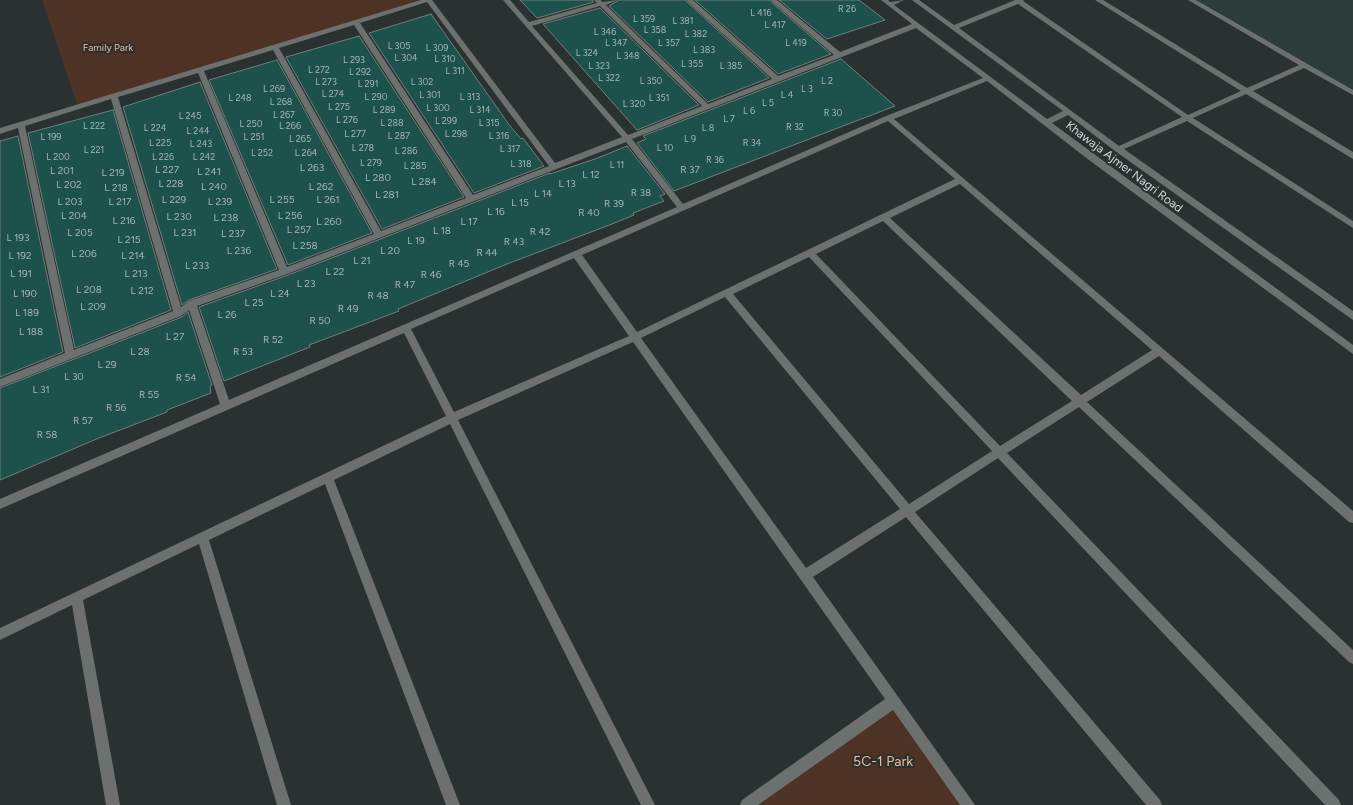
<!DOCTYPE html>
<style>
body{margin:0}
canvas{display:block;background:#293230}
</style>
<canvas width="1353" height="805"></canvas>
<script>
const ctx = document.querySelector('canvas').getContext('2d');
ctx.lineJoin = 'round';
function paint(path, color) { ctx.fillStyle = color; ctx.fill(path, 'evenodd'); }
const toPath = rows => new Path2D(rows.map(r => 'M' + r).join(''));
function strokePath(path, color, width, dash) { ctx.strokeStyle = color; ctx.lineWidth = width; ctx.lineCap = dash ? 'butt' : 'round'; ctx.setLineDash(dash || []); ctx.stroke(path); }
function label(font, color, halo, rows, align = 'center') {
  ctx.font = font + ' Figtree,sans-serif'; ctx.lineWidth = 4; ctx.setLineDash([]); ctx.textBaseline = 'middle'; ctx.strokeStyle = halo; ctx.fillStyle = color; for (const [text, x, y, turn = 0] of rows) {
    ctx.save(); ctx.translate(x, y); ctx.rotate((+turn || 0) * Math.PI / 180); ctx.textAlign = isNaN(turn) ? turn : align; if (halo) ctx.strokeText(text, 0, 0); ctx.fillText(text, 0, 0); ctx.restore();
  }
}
const built = toPath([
 [1192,0,1353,0,1353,92]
]);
const green = toPath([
 [42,0,429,0,78,107],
 [894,701,968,805,747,805]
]);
const building = toPath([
 [520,0,592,0,594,2,537,18,520,0],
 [619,0,685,0,769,78,708,102,609,6,619,0],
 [695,0,769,0,831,54,778,74,695,0],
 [779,0,859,0,885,20,827,39,779,0],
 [600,8,699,105,637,130,543,24,600,8],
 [431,14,510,126,521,139,523,138,544,166,474,193,369,33,431,14],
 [359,36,464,197,382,229,286,57,359,36],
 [841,59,895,106,674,191,637,143,646,139,643,136,841,59],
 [277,60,372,233,288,265,209,80,277,60],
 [200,82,277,269,189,300,182,305,123,107,200,82],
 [113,110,171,310,75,348,28,133,113,110],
 [18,136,63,352,0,377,0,141,18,136],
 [627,146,665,194,660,196,664,201,633,213,634,215,612,224,507,264,398,309,399,311,309,345,310,347,224,381,199,307,288,275,550,173,550,174,595,159,627,146],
 [188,312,212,385,210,386,211,393,167,410,167,412,99,438,0,480,0,388,182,317,188,312]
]);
const minor = toPath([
 [421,0,432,0,555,163,622,137,503,0,510,0,529,22,597,3,594,0,601,0,602,2,618,0,606,5,708,104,772,79,686,0,693,0,778,76,834,55,770,0,777,0,840,52,912,24,881,0,888,0,890,2,904,0,894,5,1047,119,1063,111,912,0,919,0,954,25,1015,0,1024,0,1023,1,1188,115,1241,91,1095,0,1103,0,1247,88,1299,65,1188,0,1196,0,1353,90,1353,95,1304,68,1253,91,1353,152,1353,159,1246,94,1193,118,1353,221,1353,228,1187,121,1124,149,1353,311,1353,320,1115,151,1068,115,1052,123,1353,345,1353,354,1089,160,987,81,894,119,1353,511,1353,523,1349,522,1159,356,1087,402,1353,650,1353,664,1349,662,1079,407,1007,453,1339,800,1341,805,1325,805,998,458,915,512,1160,800,1162,805,1146,805,906,517,813,577,975,805,960,805,893,710,758,805,740,805,742,800,885,699,633,342,458,420,655,805,641,805,450,424,334,480,460,805,446,805,325,484,209,540,291,805,277,805,199,544,83,600,120,805,106,805,72,605,0,640,0,628,446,416,404,333,0,509,0,499,220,404,189,310,181,316,0,387,0,379,65,353,18,128,0,134,0,128,421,0],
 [427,2,549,166,473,195,360,23,427,2],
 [1018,4,1182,117,1119,146,959,28,1018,4],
 [600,6,702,106,628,135,532,26,600,6],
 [354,25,466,198,381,231,279,48,354,25],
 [916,28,983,78,886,116,683,204,632,139,916,28],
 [273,50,374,234,287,267,204,71,273,50],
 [198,73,279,270,189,301,181,307,118,97,198,73],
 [111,99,173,311,74,350,25,126,111,99],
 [888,121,955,179,637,332,582,255,888,121],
 [626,142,677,207,229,400,197,306,287,274,626,142],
 [960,184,1152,350,1081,395,890,218,960,184],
 [883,221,1072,401,1000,446,816,254,883,221],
 [809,257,992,451,909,504,733,294,809,257],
 [574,258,629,336,454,412,411,329,574,258],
 [725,297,900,509,806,568,641,338,725,297]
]);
const farNumbernames = [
 ["R 26",847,9],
 ["L 416",761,13],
 ["L 359",644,19],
 ["L 381",683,21],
 ["L 417",775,25],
 ["L 358",655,30],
 ["L 346",605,32],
 ["L 382",696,34],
 ["L 347",616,43],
 ["L 357",669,43],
 ["L 419",796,43],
 ["L 305",399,46],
 ["L 309",437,48],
 ["L 383",704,50],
 ["L 324",587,53],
 ["L 348",628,56],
 ["L 304",406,58],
 ["L 310",445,59],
 ["L 293",354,60],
 ["L 355",692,64],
 ["L 323",599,66],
 ["L 385",731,66],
 ["L 272",319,70],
 ["L 311",455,71],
 ["L 292",360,72],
 ["L 322",609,78],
 ["L 350",651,81],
 ["L 2",827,81],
 ["L 273",326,82],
 ["L 302",422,82],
 ["L 291",368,84],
 ["L 269",274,89],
 ["L 3",807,89],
 ["L 274",333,94],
 ["L 301",430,95],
 ["L 4",787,95],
 ["L 290",376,97],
 ["L 313",470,97],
 ["L 248",240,98],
 ["L 351",659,98],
 ["L 268",281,102],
 ["L 5",768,103],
 ["L 320",634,104],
 ["L 275",339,107],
 ["L 300",438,108],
 ["L 289",384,110],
 ["L 314",480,110],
 ["L 6",749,111],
 ["R 30",833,113],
 ["L 267",284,115],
 ["L 245",190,116],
 ["L 7",729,119],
 ["L 276",347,120],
 ["L 299",446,121],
 ["L 288",392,123],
 ["L 315",489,123],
 ["L 250",251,124],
 ["L 222",94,126],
 ["L 266",290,126],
 ["R 32",795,127],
 ["L 224",155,128],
 ["L 8",708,128],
 ["L 244",198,131],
 ["L 277",355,134],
 ["L 298",456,134],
 ["L 287",399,136],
 ["L 316",499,136],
 ["L 199",51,137],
 ["L 251",254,137],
 ["L 265",300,139],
 ["L 9",690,139],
 ["L 225",160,143],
 ["R 34",752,143],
 ["L 243",201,144],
 ["L 278",363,148],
 ["L 10",665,148],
 ["L 317",510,149],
 ["L 221",94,150],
 ["L 286",406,151],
 ["L 252",262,153],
 ["L 264",306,153],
 ["L 200",58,157],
 ["L 226",163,157],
 ["L 242",204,157],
 ["R 36",715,160],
 ["L 279",371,163],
 ["L 318",521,164],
 ["L 11",617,165],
 ["L 285",415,166]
];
const farParknames = [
 ["Family Park",108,48]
];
const numberNames = [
 ["L 263",312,168],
 ["L 227",167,170],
 ["R 37",690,170],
 ["L 201",62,171],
 ["L 241",209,172],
 ["L 219",113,173],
 ["L 12",591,175],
 ["L 280",378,178],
 ["L 284",424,182],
 ["L 228",171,184],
 ["L 13",567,184],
 ["L 202",69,185],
 ["L 240",214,187],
 ["L 262",321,187],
 ["L 218",116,188],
 ["R 38",641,193],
 ["L 14",543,194],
 ["L 281",387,195],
 ["L 229",174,200],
 ["L 255",282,200],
 ["L 261",328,200],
 ["L 203",70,202],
 ["L 217",120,202],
 ["L 239",220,202],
 ["L 15",520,203],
 ["R 39",614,204],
 ["L 16",496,212],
 ["R 40",589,213],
 ["L 204",74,216],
 ["L 256",290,216],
 ["L 230",179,217],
 ["L 238",226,218],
 ["L 216",124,221],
 ["L 260",329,222],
 ["L 17",469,222],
 ["L 257",299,230],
 ["L 18",442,231],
 ["R 42",540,232],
 ["L 205",80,233],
 ["L 231",185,233],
 ["L 237",233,234],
 ["L 193",18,238],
 ["L 215",129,240],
 ["L 19",416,241],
 ["R 43",514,242],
 ["L 258",305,246],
 ["L 236",239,251],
 ["L 20",390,251],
 ["R 44",487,253],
 ["L 206",84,254],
 ["L 192",20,256],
 ["L 214",133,256],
 ["L 21",362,261],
 ["R 45",459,264],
 ["L 233",197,266],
 ["L 22",335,272],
 ["L 191",21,274],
 ["L 213",136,274],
 ["R 46",431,275],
 ["L 23",306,284],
 ["R 47",405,285],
 ["L 208",89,290],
 ["L 212",142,291],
 ["L 190",25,294],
 ["L 24",280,294],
 ["R 48",378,296],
 ["L 25",254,303],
 ["L 209",93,307],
 ["R 49",348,309],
 ["L 189",27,313],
 ["L 26",227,315],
 ["R 50",320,321],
 ["L 188",31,332],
 ["L 27",175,337],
 ["R 52",273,340],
 ["L 28",140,352],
 ["R 53",243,352],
 ["L 29",107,365],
 ["L 30",74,377],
 ["R 54",186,378],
 ["L 31",41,390],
 ["R 55",149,395],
 ["R 56",116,408],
 ["R 57",83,421],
 ["R 58",47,435]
];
const streetNames = [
 ["Khawaja Ajmer Nagri Road",1124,167,37]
];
const nearParknames = [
 ["5C-1 Park",883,762]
];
paint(built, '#2b3c3a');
paint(green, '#4e3225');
paint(building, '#1d514b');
strokePath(building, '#737d7c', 1);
paint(minor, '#6c706f');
label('9px', '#a6b7b5', null, farNumbernames);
label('10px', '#f7b799', '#293230', farParknames);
label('10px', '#a6b7b5', null, numberNames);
label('12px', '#d4d9d8', '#293230', streetNames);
label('14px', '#f7b799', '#293230', nearParknames);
</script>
